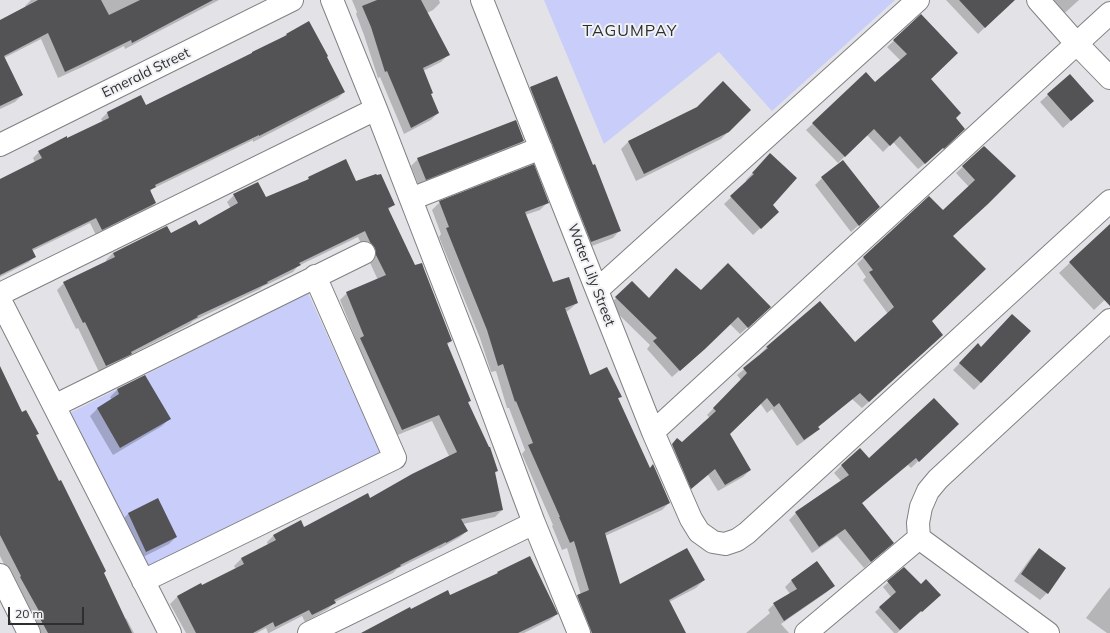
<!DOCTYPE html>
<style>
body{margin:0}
#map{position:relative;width:1110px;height:633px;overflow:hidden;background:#e3e3e7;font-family:Mulish,sans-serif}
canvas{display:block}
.scale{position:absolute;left:8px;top:607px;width:76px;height:18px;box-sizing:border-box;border:2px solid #2e2e2f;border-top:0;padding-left:5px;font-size:12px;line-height:14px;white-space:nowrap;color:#2e2e2f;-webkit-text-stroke:3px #f0f1f4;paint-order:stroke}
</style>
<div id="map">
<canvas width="1110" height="633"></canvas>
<div class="scale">20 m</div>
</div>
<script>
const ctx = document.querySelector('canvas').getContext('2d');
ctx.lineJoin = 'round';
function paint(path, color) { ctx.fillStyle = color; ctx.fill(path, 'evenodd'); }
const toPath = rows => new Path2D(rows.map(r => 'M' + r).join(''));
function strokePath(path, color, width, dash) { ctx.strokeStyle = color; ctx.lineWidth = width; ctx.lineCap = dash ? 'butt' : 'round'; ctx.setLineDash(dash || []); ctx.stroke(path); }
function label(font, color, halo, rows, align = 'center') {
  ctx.font = font + ' Mulish,sans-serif'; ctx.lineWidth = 4; ctx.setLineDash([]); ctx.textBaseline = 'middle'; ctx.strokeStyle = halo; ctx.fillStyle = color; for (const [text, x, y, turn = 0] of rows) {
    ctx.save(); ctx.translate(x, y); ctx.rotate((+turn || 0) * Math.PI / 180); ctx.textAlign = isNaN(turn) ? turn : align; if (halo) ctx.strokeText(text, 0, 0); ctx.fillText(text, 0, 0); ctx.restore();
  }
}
const green = toPath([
 [544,0,895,0,772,111,719,52,604,144],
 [308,293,381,454,147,568,70,413]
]);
const shadow = toPath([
 [31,0,219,0,125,49,124,46,82,67,58,78,41,39,4,58,22,95,15,102,0,109,0,21,26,8,25,6],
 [352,0,439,0,440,3,433,10,427,13,448,55,441,62,423,71,430,94,438,113,431,120,404,134,380,77,378,78,364,35,356,14,357,12],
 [946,0,1014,0,978,34],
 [1041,0,1079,0,1058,19],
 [921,16,930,79,955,118,958,135,936,154,918,169,893,142,883,152,867,135,838,163,806,130,866,73,875,83,901,61,887,47],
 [309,23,344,92,338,98,253,142,253,140,152,189,150,192,155,203,149,209,96,235,90,223,32,251,35,256,29,262,0,277,0,191,35,162,33,158,39,152,103,122,101,119,107,113,140,96,145,106,282,38,286,35],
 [1070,75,1085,108,1063,128,1040,102],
 [531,88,620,230,613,238,584,249,523,95],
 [697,108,750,110,721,139,636,181,621,149,628,142],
 [523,141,516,148,419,186,411,166,418,159],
 [984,147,1014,176,980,211,952,236,931,321,935,342,862,408,852,399,818,427,819,429,812,435,797,446,772,409,767,413,760,403,729,434,750,470,743,477,718,491,708,475,684,495,666,452,677,440,682,444,710,418,707,415,741,380,737,375,761,355,760,354,767,347,855,343,888,314,863,280,866,277,857,264,864,257,943,211,969,187,956,173],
 [763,162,772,205,770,219,753,235,724,204,747,182,746,180],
 [309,178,355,183,394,204,388,210,451,341,447,345,470,400,468,403,497,471,494,474,502,510,495,517,463,524,467,531,460,537,439,549,439,548,397,569,393,573,335,602,328,609,305,622,302,616,269,633,268,633,266,628,257,633,186,633,170,604,177,597,201,585,201,586,236,569,234,566,241,559,268,545,267,542,273,536,300,522,304,528,370,499,449,456,432,421,395,436,354,345,357,342,340,300,347,293,378,280,358,237,298,266,293,272,262,287,260,289,193,321,190,324,128,356,124,360,99,372,78,328,76,329,57,290,64,283,107,262,106,260,113,253,166,227,170,235,198,227,231,209,227,202,234,195,265,199,304,183],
 [822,178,871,214,851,232,815,185],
 [440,202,548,202,540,210,525,215,553,284,577,303,569,310,566,312,589,377,620,396,618,399,649,469,669,503,662,510,605,536,619,586,704,580,696,588,669,602,685,633,582,633,570,603,578,596,581,595,567,548,562,550,552,526,553,525,522,454,525,450,509,408,507,408,496,371,491,372,480,338,439,237,441,234,432,210],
 [1110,225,1110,295,1094,310,1059,273],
 [632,283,649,300,701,291,763,314,740,334,730,324,696,356,672,377,647,349,650,345,609,305],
 [1030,332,974,390,953,370,978,345,981,348],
 [0,376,22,413,37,434,35,436,125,619,126,618,134,633,37,633,14,584,0,556],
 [117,390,170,418,162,426,113,455,90,416,97,409,112,400,110,397],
 [950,431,911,468,908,465,861,504,885,550,864,568,837,536,812,553,789,520,796,513,841,481,834,473,841,466,860,449,869,460],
 [158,499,176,537,169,544,139,559,121,521,128,514],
 [1039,549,1047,593,1040,600,1014,581,1032,556],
 [530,557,557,614,550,620,524,633,365,633,410,610,450,596,495,576,498,573],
 [904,568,934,600,897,633,894,633,875,612,891,597,883,587],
 [791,581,833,586,827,592,781,624,789,633,746,633,770,613,768,610,774,604,790,594,785,587],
 [1110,587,1110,633,1107,633,1086,618,1105,593]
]);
const building = toPath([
 [38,0,101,0,109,15,140,0,213,0,132,43,131,40,90,60,65,72,48,33,4,56,23,95,0,106,0,20],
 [377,0,421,0,450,55,423,68,433,93,431,94,439,113,411,128,387,71,385,72,371,27,362,6],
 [959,0,1015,0,985,28],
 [921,14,958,53,931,79,961,113,956,118,965,129,944,149,943,148,925,164,900,136,890,146,874,129,845,157,812,123,866,72,875,82,907,54,893,40],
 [309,21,328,56,327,57,345,92,259,136,259,135,155,185,156,187,150,190,156,203,102,230,96,218,32,249,36,257,0,275,0,179,42,158,38,151,67,136,67,138,109,118,107,112,141,95,146,105,252,53,252,52,287,35,286,34],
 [1070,74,1094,101,1071,121,1047,94],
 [557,76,593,165,595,164,621,231,591,242,530,87],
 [723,81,751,110,729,132,644,174,628,141,697,107],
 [516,120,524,141,426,180,417,158],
 [984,146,1016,176,988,204,953,236,986,269,932,321,943,335,869,402,860,393,818,427,820,429,804,440,779,403,774,407,767,398,730,434,751,470,725,485,715,469,691,489,672,444,677,438,682,442,716,411,713,408,747,373,743,368,768,348,766,347,820,301,855,342,894,307,869,272,873,270,863,257,929,196,943,210,975,180,962,166],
 [770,153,797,178,773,205,779,212,761,229,730,196,754,174,752,173],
 [346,159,356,181,376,174,377,175,381,174,395,205,388,208,415,265,422,263,424,269,452,341,447,343,471,401,468,402,489,447,490,447,498,471,495,472,503,510,461,519,468,531,446,543,446,542,400,565,401,566,334,600,336,603,312,615,309,610,275,627,273,622,253,633,196,633,177,596,201,583,202,585,244,564,241,558,276,540,273,535,301,520,304,527,368,493,370,498,412,474,457,452,439,415,402,430,360,338,364,336,346,292,386,275,376,255,375,248,370,242,365,231,299,263,301,265,267,282,268,283,197,316,198,317,131,352,132,354,106,366,85,322,83,323,63,282,115,257,113,253,167,226,171,233,196,220,199,225,238,203,233,194,258,182,266,197,309,179,308,177],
 [843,160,880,207,859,226,821,177],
 [534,164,549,203,525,212,553,282,569,277,578,303,565,308,590,375,607,367,622,397,618,398,650,468,653,464,670,503,605,533,620,584,687,548,705,580,669,600,686,633,592,633,577,595,589,590,574,541,570,543,559,517,560,517,528,445,533,443,516,401,515,402,503,364,498,366,487,330,446,228,449,227,439,201],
 [1110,224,1110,306,1069,262],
 [728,263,771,307,748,328,738,317,705,349,680,371,653,341,657,338,615,297,632,281,649,298,676,268,701,290],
 [1012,314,1031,331,981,383,959,363,978,343,981,347],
 [0,366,22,412,26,410,39,434,36,435,59,481,61,480,106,571,104,573,132,633,48,633,37,613,39,611,20,577,21,576,0,535],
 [145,375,171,419,120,448,97,408,119,394,117,389],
 [934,398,959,424,919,462,916,458,862,503,894,543,871,562,845,529,819,547,795,512,849,475,841,465,860,448,869,458],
 [158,498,177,537,146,552,128,513],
 [1039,548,1066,568,1048,594,1021,574],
 [530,556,558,614,518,633,361,633,410,607,411,609,448,590,450,595,498,573,497,572],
 [817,561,835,586,784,621,773,603,797,589,791,580],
 [904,567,921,584,926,579,941,595,922,612,921,611,900,630,879,607,896,592,887,581]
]);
const minor = toPath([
 [332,0,376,109,472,357,534,523,579,633],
 [482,0,653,432,691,519,699,532,713,542,725,544,737,540,747,533,1110,201],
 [1038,0,1076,43,1110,78],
 [0,145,292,0],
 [411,199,541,148],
 [597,290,918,0],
 [0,294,376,109],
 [0,300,170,633],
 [54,406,364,253],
 [653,432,1110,13],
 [0,575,29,633],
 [143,581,395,458,315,276],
 [309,633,534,523],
 [806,633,919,538],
 [1048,633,919,538,918,523,921,507,928,491,938,479,1110,320]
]);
const streetNames = [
 ["Emerald Street",146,73,-26],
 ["Water Lily Street",591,275,69]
];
const quarterNames = [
 ["TAGUMPAY",630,31]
];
paint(green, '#c8cdf9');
paint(shadow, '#0003');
paint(building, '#535356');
strokePath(minor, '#808184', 24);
strokePath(minor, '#fff', 22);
label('14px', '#2e2e2f', '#f0f1f4', streetNames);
ctx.letterSpacing = '1px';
label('16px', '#2e2e2f', '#f0f1f4', quarterNames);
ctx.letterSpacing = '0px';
</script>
